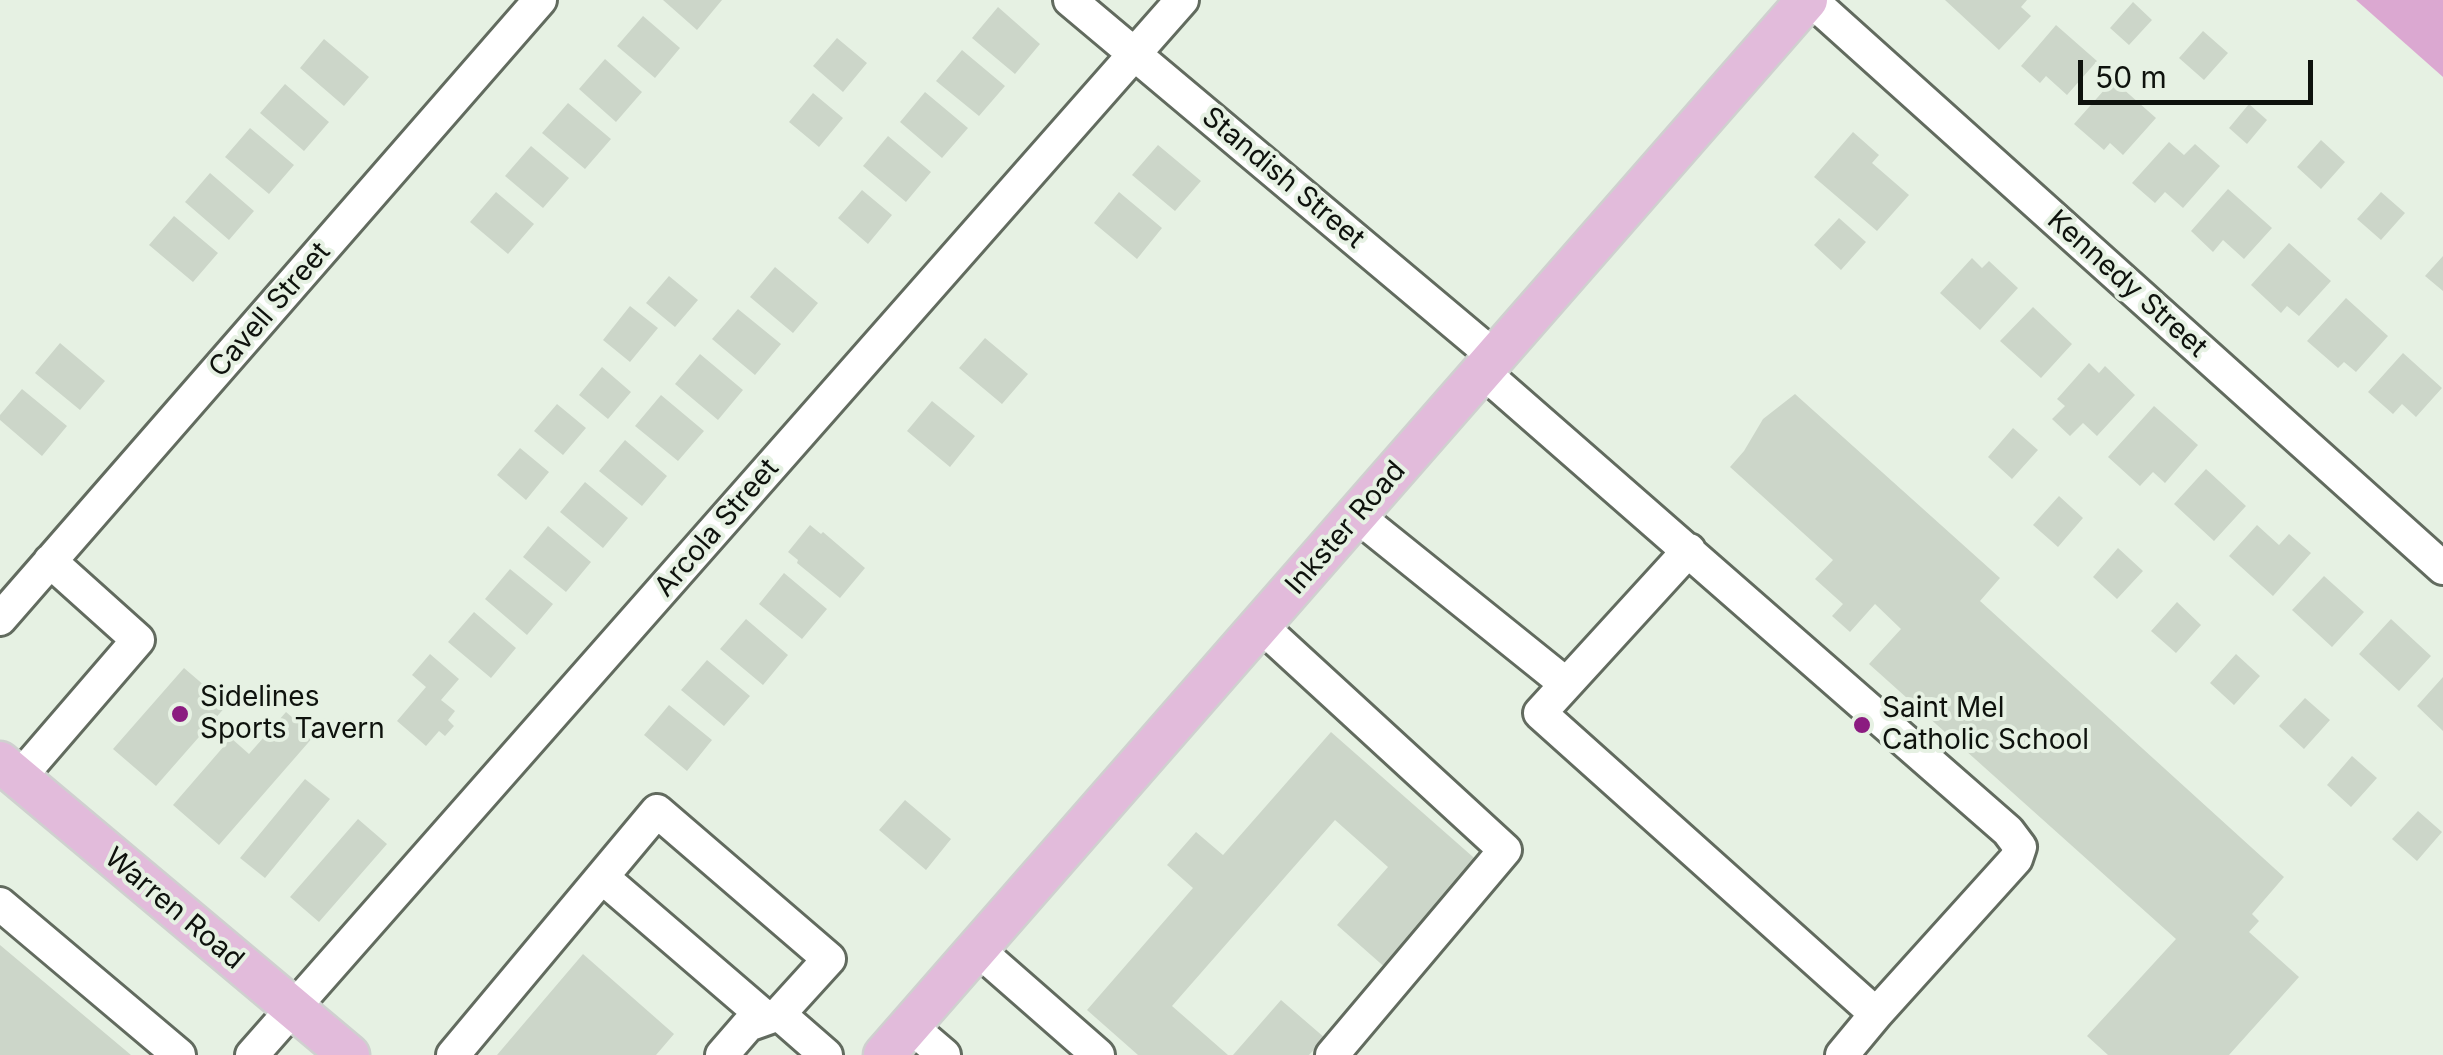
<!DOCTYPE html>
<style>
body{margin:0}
#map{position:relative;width:2443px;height:1055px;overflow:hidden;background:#e6f1e3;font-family:Inter,sans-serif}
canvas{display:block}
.scale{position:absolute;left:2078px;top:60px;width:235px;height:45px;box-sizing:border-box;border:5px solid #0e120d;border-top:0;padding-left:12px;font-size:30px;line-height:35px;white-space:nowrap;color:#0e120d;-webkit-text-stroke:8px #e6f1e3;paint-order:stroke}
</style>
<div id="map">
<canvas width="2443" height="1055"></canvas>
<div class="scale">50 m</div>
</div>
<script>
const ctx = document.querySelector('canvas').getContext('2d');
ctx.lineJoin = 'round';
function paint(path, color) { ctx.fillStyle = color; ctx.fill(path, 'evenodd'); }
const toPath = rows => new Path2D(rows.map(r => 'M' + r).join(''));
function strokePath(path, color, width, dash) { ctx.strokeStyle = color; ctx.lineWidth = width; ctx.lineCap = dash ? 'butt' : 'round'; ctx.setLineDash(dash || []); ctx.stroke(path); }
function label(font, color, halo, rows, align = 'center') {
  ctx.font = font + ' Inter,sans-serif'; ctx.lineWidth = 8; ctx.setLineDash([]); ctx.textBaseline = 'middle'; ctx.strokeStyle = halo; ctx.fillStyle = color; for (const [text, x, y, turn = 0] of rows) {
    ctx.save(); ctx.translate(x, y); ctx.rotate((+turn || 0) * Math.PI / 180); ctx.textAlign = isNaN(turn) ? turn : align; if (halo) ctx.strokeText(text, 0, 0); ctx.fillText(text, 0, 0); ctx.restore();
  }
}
const green = toPath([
 [2356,0,2443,0,2443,77]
]);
const building = toPath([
 [663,0,722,0,697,30],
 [1945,0,2027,0,2021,7,2031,16,1999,50],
 [2133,2,2152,20,2129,45,2110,28],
 [998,7,1040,44,1015,74,972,38],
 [643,16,680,48,655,78,617,46],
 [2056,25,2097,61,2067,95,2046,76,2040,83,2021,66],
 [2203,31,2228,53,2204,80,2179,58],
 [837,38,867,63,843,92,813,66],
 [324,39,369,77,344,106,300,68],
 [962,50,1005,86,979,116,936,81],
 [605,59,642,92,616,122,579,89],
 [2113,80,2156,118,2123,155,2110,143,2104,150,2074,124],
 [285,84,329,122,304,151,260,113],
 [925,92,968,128,942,158,900,122],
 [813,93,843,118,819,147,789,122],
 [568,103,611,139,585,169,542,133],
 [2249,104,2267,120,2247,144,2229,128],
 [250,128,294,165,269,194,225,157],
 [1853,132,1879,155,1872,163,1909,195,1877,231,1814,177],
 [888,136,931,172,906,202,863,166],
 [2321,140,2345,162,2321,189,2297,167],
 [2169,142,2184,155,2195,144,2220,166,2183,208,2165,192,2155,203,2132,183],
 [1158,145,1201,181,1175,211,1132,175],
 [531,146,569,178,543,208,505,176],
 [210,173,254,211,229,240,185,202],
 [2228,189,2272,228,2244,259,2223,240,2213,252,2191,231],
 [862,190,892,215,868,244,838,218],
 [496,192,534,224,508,254,470,222],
 [1119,192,1162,228,1137,259,1094,223],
 [2381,192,2405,213,2381,240,2357,219],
 [174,216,218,253,193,282,149,245],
 [1839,218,1866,242,1841,270,1814,245],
 [2289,243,2331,281,2299,316,2287,306,2281,313,2251,285],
 [2443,256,2443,291,2425,276],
 [1972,258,1982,268,1989,261,2018,288,1980,330,1940,293],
 [775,267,818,303,793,333,750,297],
 [669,276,698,300,675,327,646,303],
 [2346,298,2388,336,2356,372,2344,362,2338,368,2307,341],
 [630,306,658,328,630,362,603,340],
 [2033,307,2072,344,2041,378,2000,341],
 [738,309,781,344,755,375,712,339],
 [985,338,1028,374,1002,404,959,368],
 [60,343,105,381,80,410,35,373],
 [2403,353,2442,388,2416,417,2402,404,2393,414,2368,392],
 [700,354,743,390,718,420,675,384],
 [2089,363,2099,373,2105,366,2135,395,2097,436,2083,423,2070,436,2052,419,2065,406,2057,399],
 [602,367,631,392,608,419,579,395],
 [22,389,67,426,42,456,0,420,0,415],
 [1795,394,2000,578,1980,601,2284,877,2252,914,2259,921,2249,932,2299,977,2229,1055,2108,1055,2087,1036,2176,939,1869,664,1901,629,1875,604,1850,632,1832,616,1843,604,1815,579,1833,560,1730,467,1744,451,1763,419],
 [661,395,704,431,678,461,635,426],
 [932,401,975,436,950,467,907,431],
 [557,404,586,428,563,455,534,431],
 [2154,406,2198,445,2165,483,2153,472,2140,486,2108,457],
 [2013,428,2038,450,2012,479,1988,457],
 [625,440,667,476,642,506,599,471],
 [520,448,549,472,526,500,497,475],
 [2206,469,2246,506,2214,541,2174,504],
 [585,482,628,518,603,548,560,512],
 [2059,496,2083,518,2058,547,2033,525],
 [810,525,821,534,823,532,865,568,840,598,797,563,798,560,788,552],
 [2257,525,2279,545,2289,534,2311,553,2273,596,2229,556],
 [548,526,591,562,566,592,523,557],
 [2118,548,2143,571,2117,599,2093,577],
 [510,569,553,604,527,635,485,599],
 [784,573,827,609,802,639,759,604],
 [2324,576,2364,612,2332,647,2292,610],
 [2177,602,2201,625,2176,653,2151,631],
 [474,612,516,648,491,678,448,642],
 [746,619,788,655,763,685,720,649],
 [2391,619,2431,656,2399,691,2359,654],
 [430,654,459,679,441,700,455,711,448,720,454,726,445,736,439,731,426,746,397,721,426,687,412,675],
 [2236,654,2260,676,2234,705,2210,683],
 [707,660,750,696,724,726,681,690],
 [184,668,227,705,156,786,113,749],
 [2443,677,2443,731,2417,706],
 [2305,698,2330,720,2304,749,2279,726],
 [669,705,712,740,687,771,644,735],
 [286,712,314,736,219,845,173,805,231,738,249,754],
 [1331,732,1481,864,1388,970,1337,925,1388,867,1335,820,1172,1006,1228,1055,1138,1055,1087,1010,1193,888,1167,865,1196,832,1223,855],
 [2352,756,2377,778,2351,807,2327,785],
 [305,779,330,799,265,878,240,858],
 [905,800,951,839,926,870,879,830],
 [2418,811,2442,832,2417,861,2392,839],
 [358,819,387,844,319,922,290,897],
 [0,945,131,1055,0,1055],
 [583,954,674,1034,656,1055,497,1055],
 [1281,1000,1325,1038,1309,1055,1233,1055]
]);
const minor = toPath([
 [1070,0,1495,357],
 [1811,0,2443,568],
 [1482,371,2008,831,2020,847,2016,859,1876,1014],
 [1356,515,1566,684],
 [1689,550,1540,713,1876,1014,1842,1055],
 [0,619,540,0],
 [1260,625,1505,850,1332,1055],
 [19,778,138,640,50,561],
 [602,877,766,1018],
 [0,904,179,1055],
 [977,949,1098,1055],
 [779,1014,826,1055],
 [910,1026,944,1055],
 [252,1055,1182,0],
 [453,1055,657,811,829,959,779,1014,748,1025,722,1055]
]);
const major = toPath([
 [0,762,349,1055],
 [884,1055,1807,0]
]);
const markers = [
 [180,714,10,"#8b1c80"],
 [1862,725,10,"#8b1c80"]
];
const streetNames = [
 ["Standish Street",1283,178,40],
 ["Kennedy Street",2127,284,42],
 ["Cavell Street",270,310,-49],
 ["Arcola Street",717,528,-49],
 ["Inkster Road",1346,528,-49],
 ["Warren Road",174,909,40]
];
const poiNames = [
 ["Sidelines",200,698],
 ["Sports Tavern",200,730],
 ["Saint Mel",1882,709],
 ["Catholic School",1882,741]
];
paint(green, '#dba8d1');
paint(building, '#ccd6c9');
strokePath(minor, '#626b5f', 38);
strokePath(major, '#cfd0cf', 45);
strokePath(minor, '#fff', 32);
strokePath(major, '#e2bbdb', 40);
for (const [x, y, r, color] of markers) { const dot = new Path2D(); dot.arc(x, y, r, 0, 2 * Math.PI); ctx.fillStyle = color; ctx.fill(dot); strokePath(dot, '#e6f1e3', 4); }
label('28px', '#0e120d', '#e6f1e3', streetNames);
label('28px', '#0e120d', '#e6f1e3', poiNames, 'left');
</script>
